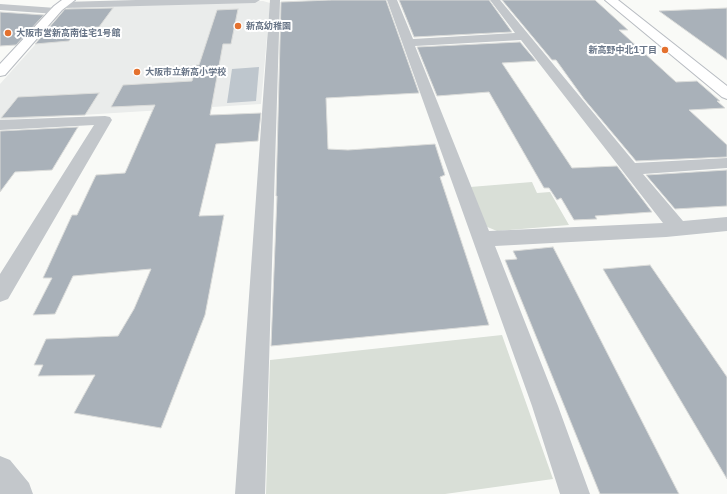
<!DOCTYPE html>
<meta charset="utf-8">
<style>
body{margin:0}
canvas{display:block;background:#f9faf7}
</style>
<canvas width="727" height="494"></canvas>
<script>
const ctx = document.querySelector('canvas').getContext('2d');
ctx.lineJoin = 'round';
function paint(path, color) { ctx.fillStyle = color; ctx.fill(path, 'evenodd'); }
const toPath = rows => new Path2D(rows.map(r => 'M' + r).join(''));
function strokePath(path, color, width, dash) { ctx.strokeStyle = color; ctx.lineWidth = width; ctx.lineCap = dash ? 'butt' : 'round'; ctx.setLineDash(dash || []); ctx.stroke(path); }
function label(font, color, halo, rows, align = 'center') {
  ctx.font = font + ' "IBM Plex Sans","Noto Sans JP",sans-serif'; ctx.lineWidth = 4; ctx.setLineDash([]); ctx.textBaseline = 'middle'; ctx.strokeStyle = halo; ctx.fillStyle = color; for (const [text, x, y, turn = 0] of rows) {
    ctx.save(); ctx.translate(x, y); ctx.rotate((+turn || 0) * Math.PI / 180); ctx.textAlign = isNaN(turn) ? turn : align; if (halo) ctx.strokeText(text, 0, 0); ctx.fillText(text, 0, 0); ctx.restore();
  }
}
const built = toPath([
 [263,1,270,3,261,104,0,120,0,84,67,9,75,7]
]);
const green = toPath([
 [532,182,537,193,550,192,569,225,497,231,485,226,470,187],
 [502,335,553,479,445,494,266,494,270,360]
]);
const water = toPath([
 [259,67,256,101,227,103,232,69]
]);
const building = toPath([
 [330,0,386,0,419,93,326,98,328,149,348,150,435,144,445,175,440,177,489,325,271,346,277,196,276,196,281,2,330,0],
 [399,0,489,0,512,32,414,37,399,0],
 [502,0,595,0,628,30,619,30,676,82,697,81,720,101,717,101,725,108,689,110,727,145,727,157,636,161,584,99,556,60,552,60,502,0],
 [113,8,99,27,79,28,69,41,35,44,65,9,113,8],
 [727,8,727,60,659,11,727,8],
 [238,9,231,44,223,44,210,115,261,113,258,141,216,144,199,216,224,215,205,315,161,428,74,413,95,375,38,376,43,365,34,365,46,339,118,336,134,309,151,269,73,276,55,314,33,315,52,278,43,278,72,215,77,215,96,175,125,173,155,105,111,107,123,85,192,81,196,65,199,65,217,10,238,9],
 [0,12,44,15,16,45,0,46,0,12],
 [520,42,536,61,502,63,572,168,617,166,652,212,595,216,597,219,574,220,561,198,557,200,549,188,544,188,489,92,437,96,417,47,520,42],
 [99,93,85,115,1,118,18,97,99,93],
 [78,127,52,170,15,172,0,192,0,131,78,127],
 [727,170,727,206,675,209,646,175,727,170],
 [553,247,569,278,679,494,600,494,505,260,517,259,513,251,553,247],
 [650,265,727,377,727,479,603,269,650,265]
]);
const street = toPath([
 [136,0,260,0,255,3,63,8,58,5,63,2,136,0],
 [270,0,280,0,265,494,235,494,270,0],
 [387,0,397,0,413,39,515,33,490,0,500,0,635,163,727,158,727,168,643,174,683,221,727,217,727,231,666,237,495,246,558,406,590,494,560,494,532,406,387,0],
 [521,40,663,223,489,231,415,46,521,40],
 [0,4,56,8,61,11,56,14,0,10,0,4],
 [105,116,110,117,112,120,8,299,0,302,0,274,94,125,0,130,0,120,105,116],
 [0,456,10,460,29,483,33,494,0,494,0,456]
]);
const secondary = toPath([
 [62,0,75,0,62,10,5,75,0,76,0,64,54,6,62,0],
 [605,0,618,0,727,86,727,99,722,97,605,0]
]);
const markers = [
 [238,26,4,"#e4712e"],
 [8,33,4,"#e4712e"],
 [665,50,4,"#e4712e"],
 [137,72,4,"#e4712e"]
];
const farPoinames = [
 ["新高幼稚園",246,26],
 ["大阪市営新高南住宅1号館",16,33],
 ["新高野中北1丁目",657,50,"right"],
 ["大阪市立新高小学校",145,72]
];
paint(built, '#eaeceb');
paint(green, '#d9dfd7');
paint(water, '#bec6cd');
paint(building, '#a9b1b9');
strokePath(building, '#dbdcda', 1);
strokePath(secondary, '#b8bcc2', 2);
paint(street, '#c3c7cb');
paint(secondary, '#fff');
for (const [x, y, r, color] of markers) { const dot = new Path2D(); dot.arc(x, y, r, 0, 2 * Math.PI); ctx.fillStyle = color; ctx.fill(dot); strokePath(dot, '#fff', 1.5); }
label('bold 9px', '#697688', '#fff', farPoinames, 'left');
</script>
